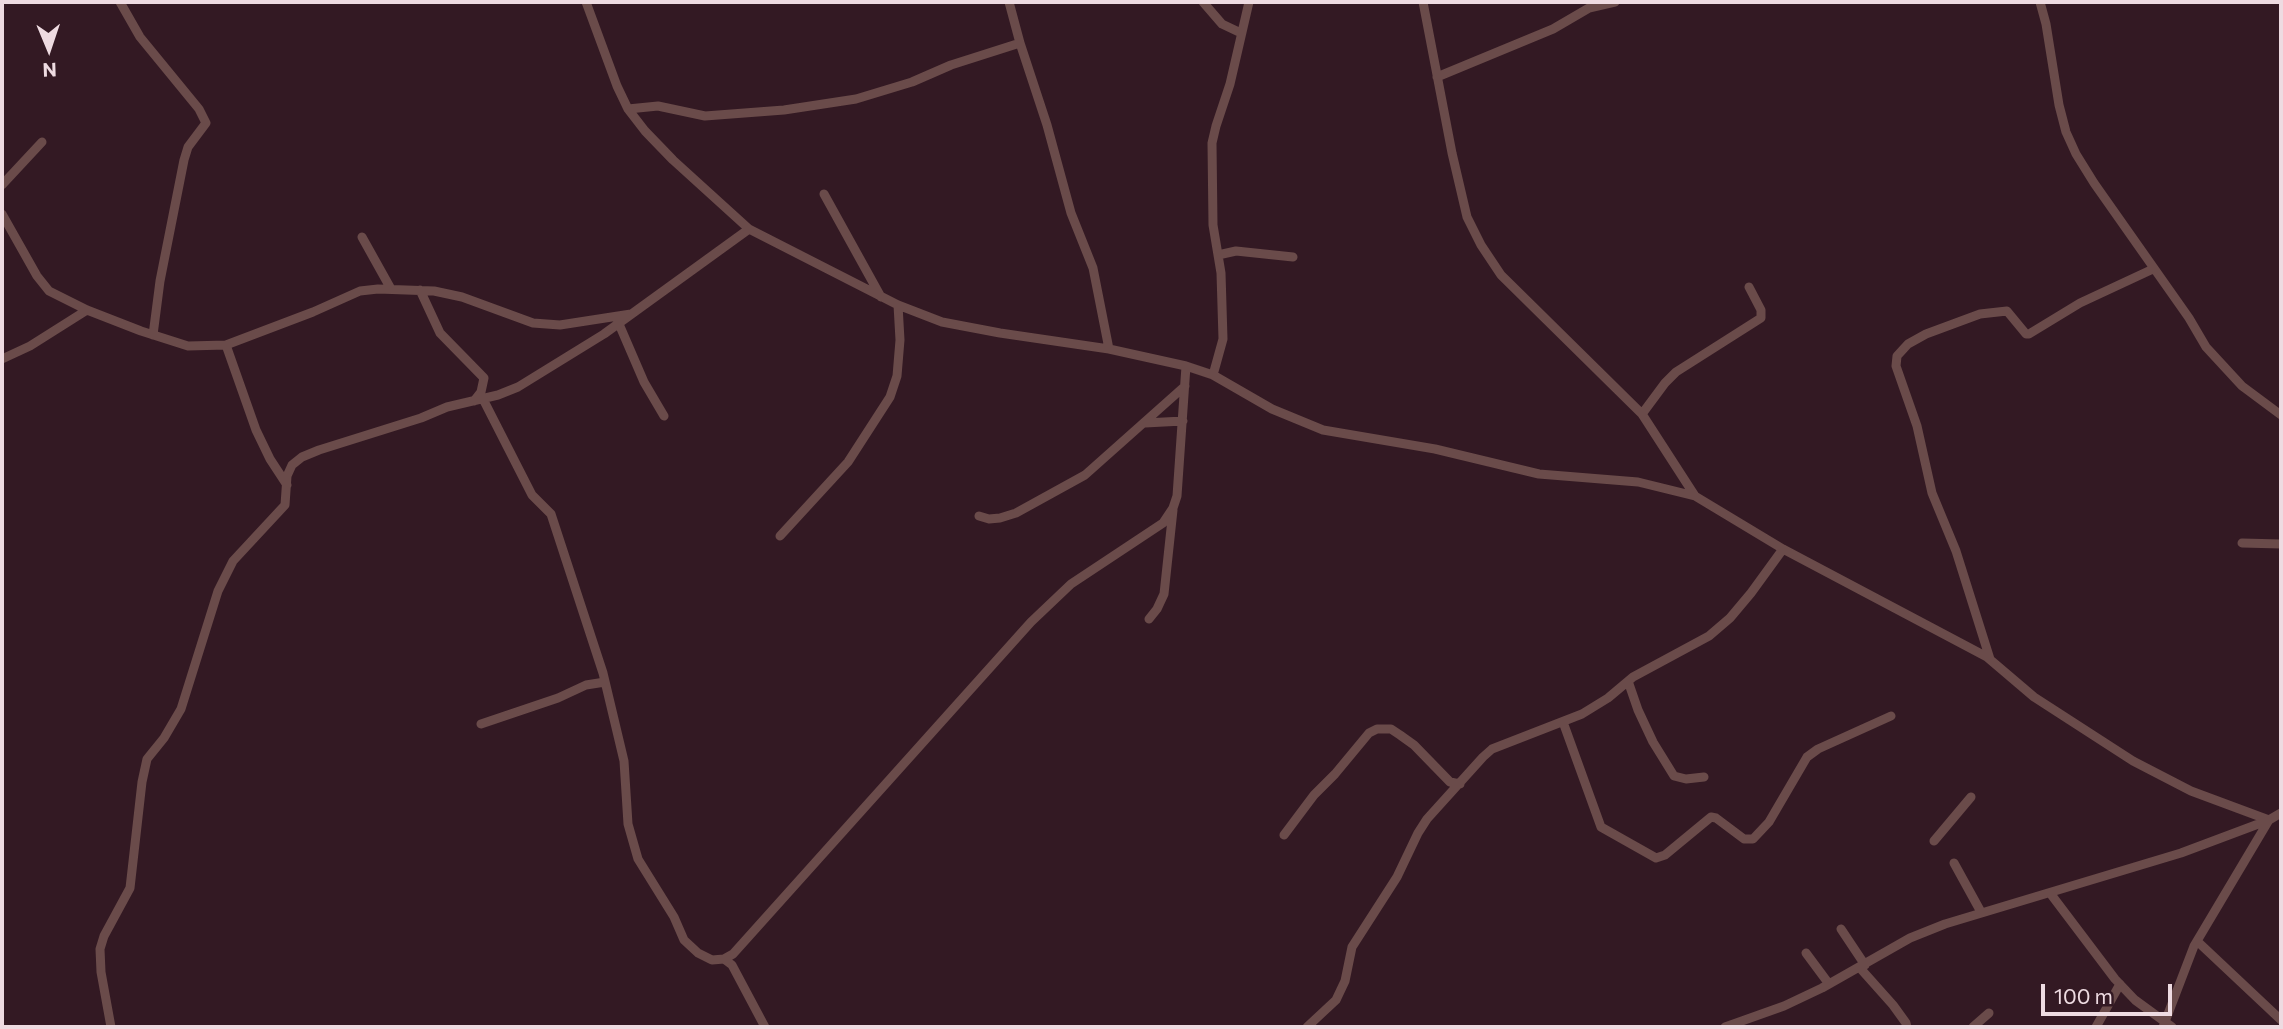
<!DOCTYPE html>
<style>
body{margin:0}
#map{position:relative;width:2283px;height:1029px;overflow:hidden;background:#331923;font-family:Commissioner,sans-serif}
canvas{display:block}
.frame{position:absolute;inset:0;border:4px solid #eedbe1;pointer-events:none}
.north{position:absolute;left:14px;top:14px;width:70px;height:70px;-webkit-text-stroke:5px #331923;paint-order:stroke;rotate:178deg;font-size:19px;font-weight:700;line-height:28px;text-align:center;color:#eedbe1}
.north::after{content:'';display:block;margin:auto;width:24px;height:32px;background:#eedbe1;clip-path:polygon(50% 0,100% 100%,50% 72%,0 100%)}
.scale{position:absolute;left:2041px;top:984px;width:131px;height:32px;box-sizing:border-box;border:4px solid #eedbe1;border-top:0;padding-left:9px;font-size:21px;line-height:24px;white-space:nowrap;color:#eedbe1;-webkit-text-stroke:5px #331923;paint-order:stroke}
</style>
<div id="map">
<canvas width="2283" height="1029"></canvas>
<div class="frame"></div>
<div class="north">N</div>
<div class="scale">100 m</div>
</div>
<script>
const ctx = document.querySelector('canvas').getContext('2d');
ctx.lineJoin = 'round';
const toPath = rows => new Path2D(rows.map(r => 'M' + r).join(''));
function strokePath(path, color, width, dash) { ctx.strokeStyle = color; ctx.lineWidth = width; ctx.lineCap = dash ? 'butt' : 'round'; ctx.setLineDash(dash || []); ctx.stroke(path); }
const minor = toPath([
 [120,2,140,37,199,109,206,123,188,147,184,160,160,281,153,335],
 [586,2,617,86,628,109,645,131,673,160,749,229,898,305,942,322,1000,333,1109,349,1186,366,1213,375,1272,409,1323,430,1435,449,1539,474,1638,482,1695,496,1783,549,1987,657,2034,697,2133,761,2191,791,2269,820],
 [1009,2,1020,43,1047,125,1071,213,1093,268,1109,349],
 [1203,2,1222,24,1241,33],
 [1423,2,1452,153,1467,217,1481,245,1501,275,1642,414,1695,496],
 [2040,2,2046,24,2059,105,2066,132,2076,154,2094,183,2189,318,2206,347,2242,386,2281,415],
 [1437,77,1553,29,1589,8,1615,2],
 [628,109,658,106,705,116,784,110,856,99,912,82,951,65,1020,43],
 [2,185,42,142],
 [824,194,881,297],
 [2,214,37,276,49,291,87,310,141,331,188,346,226,345,313,312,360,291,378,289,434,291,462,297,533,323,560,325,631,314],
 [362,237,391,289],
 [1218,255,1236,251,1293,257],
 [420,290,440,333,484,378,481,392,474,401],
 [619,324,644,382,664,416],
 [226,345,256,430,270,459,287,485],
 [2,359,30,346,87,310],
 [1213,375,1223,339,1221,273,1213,225,1212,143,1216,126,1230,84,1249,2],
 [483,399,532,495,551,514,603,673,624,761,628,824,638,859,674,917,684,940,698,953,712,960,724,959,733,954,1031,622,1071,584,1163,523,1173,508,1177,496,1186,366],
 [1642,414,1665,383,1676,372,1761,318,1761,310,1749,287],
 [1145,423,1183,421],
 [979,516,989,519,1000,518,1016,513,1085,475,1185,386],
 [780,536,848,462,890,397,897,376,900,340,898,305],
 [2242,543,2281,544],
 [1149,619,1157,609,1164,594,1173,510],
 [1990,659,1956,551,1932,493,1917,426,1896,366,1897,356,1908,344,1926,334,1980,314,2007,311,2026,334,2029,334,2080,303,2153,269],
 [1628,681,1638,710,1653,742,1674,776,1686,779,1704,777],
 [1563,722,1601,827,1656,858,1665,855,1711,817,1716,818,1744,839,1753,839,1769,822,1807,757,1818,749,1891,716],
 [481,724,558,698,586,685,605,682],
 [1284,835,1314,795,1335,774,1369,733,1377,729,1391,729,1400,735,1414,745,1450,782,1460,784],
 [1934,841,1971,797],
 [1954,863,1981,912],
 [2050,893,2115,979,2135,1000,2172,1027],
 [1841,929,1865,965],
 [2197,941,2281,1020],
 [1806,953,1829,984],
 [724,959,732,965,765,1027],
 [1860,968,1893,1005,1906,1023,1907,1027],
 [111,1027,101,972,100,949,104,936,130,888,142,782,147,759,164,738,181,709,218,591,233,561,285,505,287,476,292,465,302,457,319,450,421,418,447,407,498,395,518,387,604,334,749,229],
 [1307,1027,1336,1000,1345,981,1352,947,1397,877,1418,833,1427,819,1483,757,1492,749,1582,714,1608,698,1633,677,1709,636,1730,618,1751,593,1783,549],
 [1725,1027,1784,1006,1822,988,1910,938,1945,924,2181,853,2269,820],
 [1973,1027,1989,1013],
 [2096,1027,2120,984],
 [2163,1027,2194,946,2269,820,2281,813]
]);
strokePath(minor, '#6a4b4a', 9);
</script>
